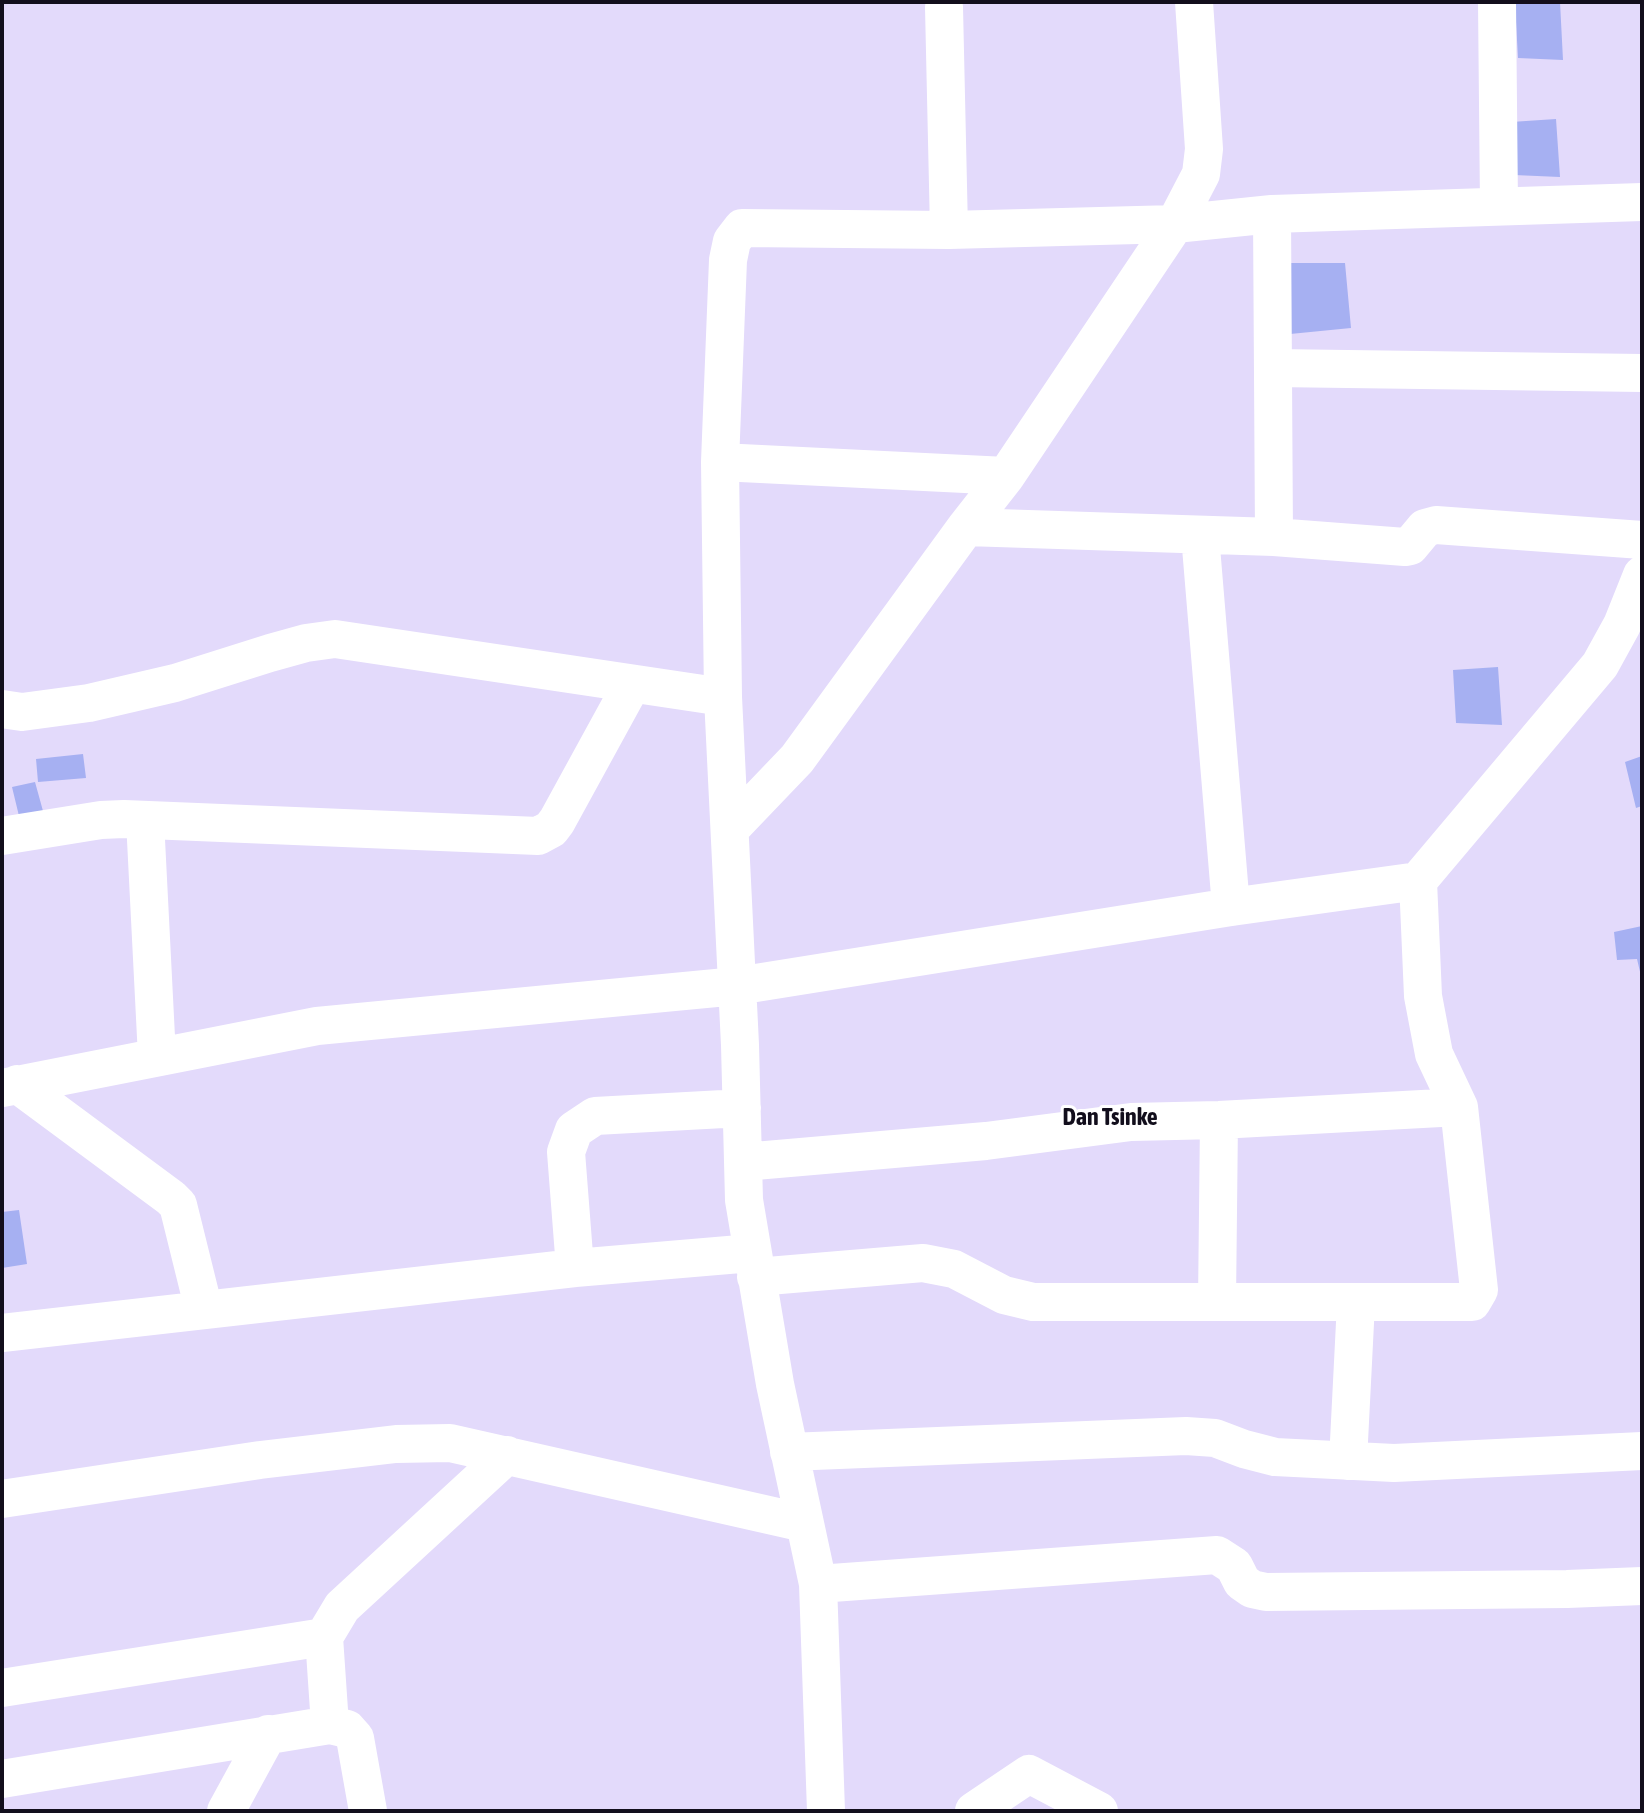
<!DOCTYPE html>
<style>
body{margin:0}
#map{position:relative;width:1644px;height:1813px;overflow:hidden;background:#e3dafb;font-family:"Asap Condensed",sans-serif}
canvas{display:block}
.frame{position:absolute;inset:0;border:4px solid #120e1c;pointer-events:none}
</style>
<div id="map">
<canvas width="1644" height="1813"></canvas>
<div class="frame"></div>
</div>
<script>
const ctx = document.querySelector('canvas').getContext('2d');
ctx.lineJoin = 'round';
function paint(path, color) { ctx.fillStyle = color; ctx.fill(path, 'evenodd'); }
const toPath = rows => new Path2D(rows.map(r => 'M' + r).join(''));
function strokePath(path, color, width, dash) { ctx.strokeStyle = color; ctx.lineWidth = width; ctx.lineCap = dash ? 'butt' : 'round'; ctx.setLineDash(dash || []); ctx.stroke(path); }
function label(font, color, halo, rows, align = 'center') {
  ctx.font = font + ' "Asap Condensed",sans-serif'; ctx.lineWidth = 6; ctx.setLineDash([]); ctx.textBaseline = 'middle'; ctx.strokeStyle = halo; ctx.fillStyle = color; for (const [text, x, y, turn = 0] of rows) {
    ctx.save(); ctx.translate(x, y); ctx.rotate((+turn || 0) * Math.PI / 180); ctx.textAlign = isNaN(turn) ? turn : align; if (halo) ctx.strokeText(text, 0, 0); ctx.fillText(text, 0, 0); ctx.restore();
  }
}
const building = toPath([
 [1560,2,1563,60,1518,58,1515,4],
 [1556,119,1560,177,1514,175,1511,122],
 [1282,263,1345,263,1351,328,1280,335],
 [1498,667,1502,725,1456,723,1453,670],
 [83,754,86,778,38,782,36,759],
 [1642,756,1642,806,1636,808,1625,762],
 [35,782,43,811,19,816,12,787],
 [1642,926,1642,976,1641,976,1637,959,1617,960,1614,932],
 [19,1210,27,1264,2,1268,2,1212]
]);
const street = toPath([
 [1497,2,1499,206],
 [944,7,949,230],
 [1272,214,1274,537],
 [1274,368,1642,373],
 [720,462,1006,476],
 [966,527,1274,537,1405,547,1410,546,1425,528,1436,525,1642,540],
 [1200,535,1231,907],
 [2,709,22,712,89,703,175,683,270,653,306,643,335,639,723,697],
 [145,820,157,1057],
 [730,829,797,759,966,527,1006,476,1175,224,1201,174,1204,149,1194,2],
 [2,836,101,820,124,819,538,836,551,829,557,821,632,684],
 [17,1084,171,1198,178,1205,204,1310],
 [2,1088,317,1026,737,986,1231,907,1418,881],
 [743,1162,986,1141,1131,1122,1219,1120,1459,1107],
 [575,1268,566,1152,574,1130,595,1116,742,1108],
 [756,1277,923,1263,954,1269,1004,1295,1033,1302,1472,1302,1479,1290,1459,1107,1434,1054,1423,996,1418,881,1600,665,1622,625,1642,575],
 [1217,1302,1219,1120],
 [2,1333,575,1268,752,1253],
 [789,1452,1186,1436,1215,1438,1244,1449,1275,1457,1394,1463,1642,1451],
 [1348,1461,1356,1303],
 [2,1499,260,1460,396,1444,450,1443,804,1523],
 [818,1584,1217,1555,1234,1566,1242,1582,1252,1589,1266,1592,1567,1589,1642,1586],
 [2,1688,324,1637],
 [330,1725,324,1637,342,1607,507,1455],
 [2,1779,330,1725,347,1729,355,1738,368,1811],
 [226,1811,268,1734],
 [826,1811,818,1584,775,1384,744,1200,740,1045,723,697,720,462,728,260,732,241,742,228,949,230,1175,224,1272,214,1642,202],
 [974,1811,1029,1774,1099,1811]
]);
const quarterNames = [
 ["Dan Tsinke",1110,1117]
];
paint(building, '#a6b0f2');
strokePath(street, '#fff', 38);
label('bold 24px', '#120e1c', '#fff', quarterNames);
</script>
